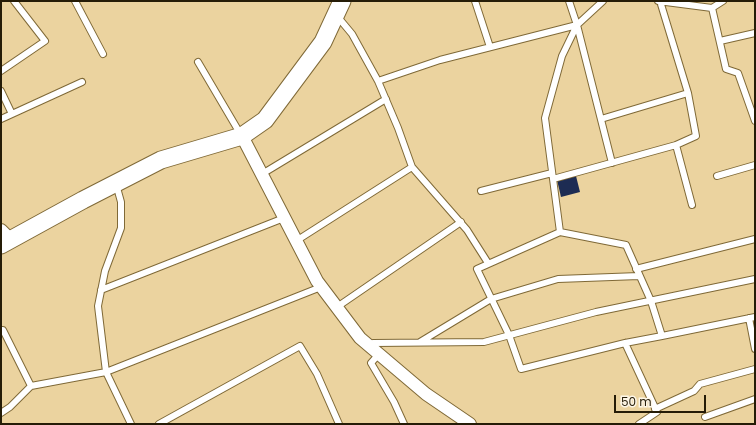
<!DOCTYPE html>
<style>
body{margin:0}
#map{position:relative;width:756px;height:425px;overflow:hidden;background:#ebd39f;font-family:Poppins,sans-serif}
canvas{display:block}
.frame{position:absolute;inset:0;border:2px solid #251c07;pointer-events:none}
.scale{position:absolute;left:614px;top:395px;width:92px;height:18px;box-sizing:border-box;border:2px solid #251c07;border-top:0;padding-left:5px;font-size:12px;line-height:14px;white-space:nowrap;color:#251c07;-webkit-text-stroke:3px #fdf6e7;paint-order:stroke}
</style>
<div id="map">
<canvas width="756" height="425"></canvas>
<div class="frame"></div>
<div class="scale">50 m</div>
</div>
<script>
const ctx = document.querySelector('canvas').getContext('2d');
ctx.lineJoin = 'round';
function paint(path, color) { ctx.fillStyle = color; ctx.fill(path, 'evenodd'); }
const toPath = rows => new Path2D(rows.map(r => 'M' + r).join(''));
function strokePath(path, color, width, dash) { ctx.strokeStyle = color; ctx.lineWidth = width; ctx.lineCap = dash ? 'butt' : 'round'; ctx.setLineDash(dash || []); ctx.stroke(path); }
const building = toPath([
 [576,176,580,192,561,197,557,180]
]);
const lane = toPath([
 [75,1,103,54],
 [475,1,490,47],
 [569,1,577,25,612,163],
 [658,1,712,8,726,69,738,73,755,121],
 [660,1,688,93,696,136,676,145],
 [712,8,723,1],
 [337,16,352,34,378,81,398,128,412,167,467,230,488,263],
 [720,41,755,33],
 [198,62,241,135],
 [1,71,45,41,14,1],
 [378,81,440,60,577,25],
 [1,91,12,114],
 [1,119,82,82],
 [601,119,688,93],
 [262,174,386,99],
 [717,176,755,165],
 [553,179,676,145,692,205],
 [116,184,121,202,121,228,105,271,98,306,106,372,131,424],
 [481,191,552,173],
 [560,232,545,118,562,56,577,25,603,1],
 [296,241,412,167],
 [636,269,755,239],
 [101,290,284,218],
 [337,307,461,222],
 [749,318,755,349],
 [1,330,3,330,31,386,10,407,1,413],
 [662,336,651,301,626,245,560,232,477,269,509,335,521,369,625,343,662,336,755,317],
 [420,342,491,299,558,279,639,276],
 [625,343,657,412,639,424],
 [369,345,373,343,484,342,596,312,755,279],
 [379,354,371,363,394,402,404,424],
 [31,386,106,372,321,287],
 [655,409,694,391,700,384,755,369],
 [705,417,755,399],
 [159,424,300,346,317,374,339,424]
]);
const street = toPath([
 [242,136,317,281,360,338,426,394,470,424],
 [1,230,11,240]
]);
const secondary = toPath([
 [1,245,83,200,161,160,242,136,265,120,323,42,342,1]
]);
paint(building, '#1d2c53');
strokePath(lane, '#7f6937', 8);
strokePath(street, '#7f6937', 14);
strokePath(secondary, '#7f6937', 19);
strokePath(lane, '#fff', 6);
strokePath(street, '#fff', 12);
strokePath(secondary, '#fff', 17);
</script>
